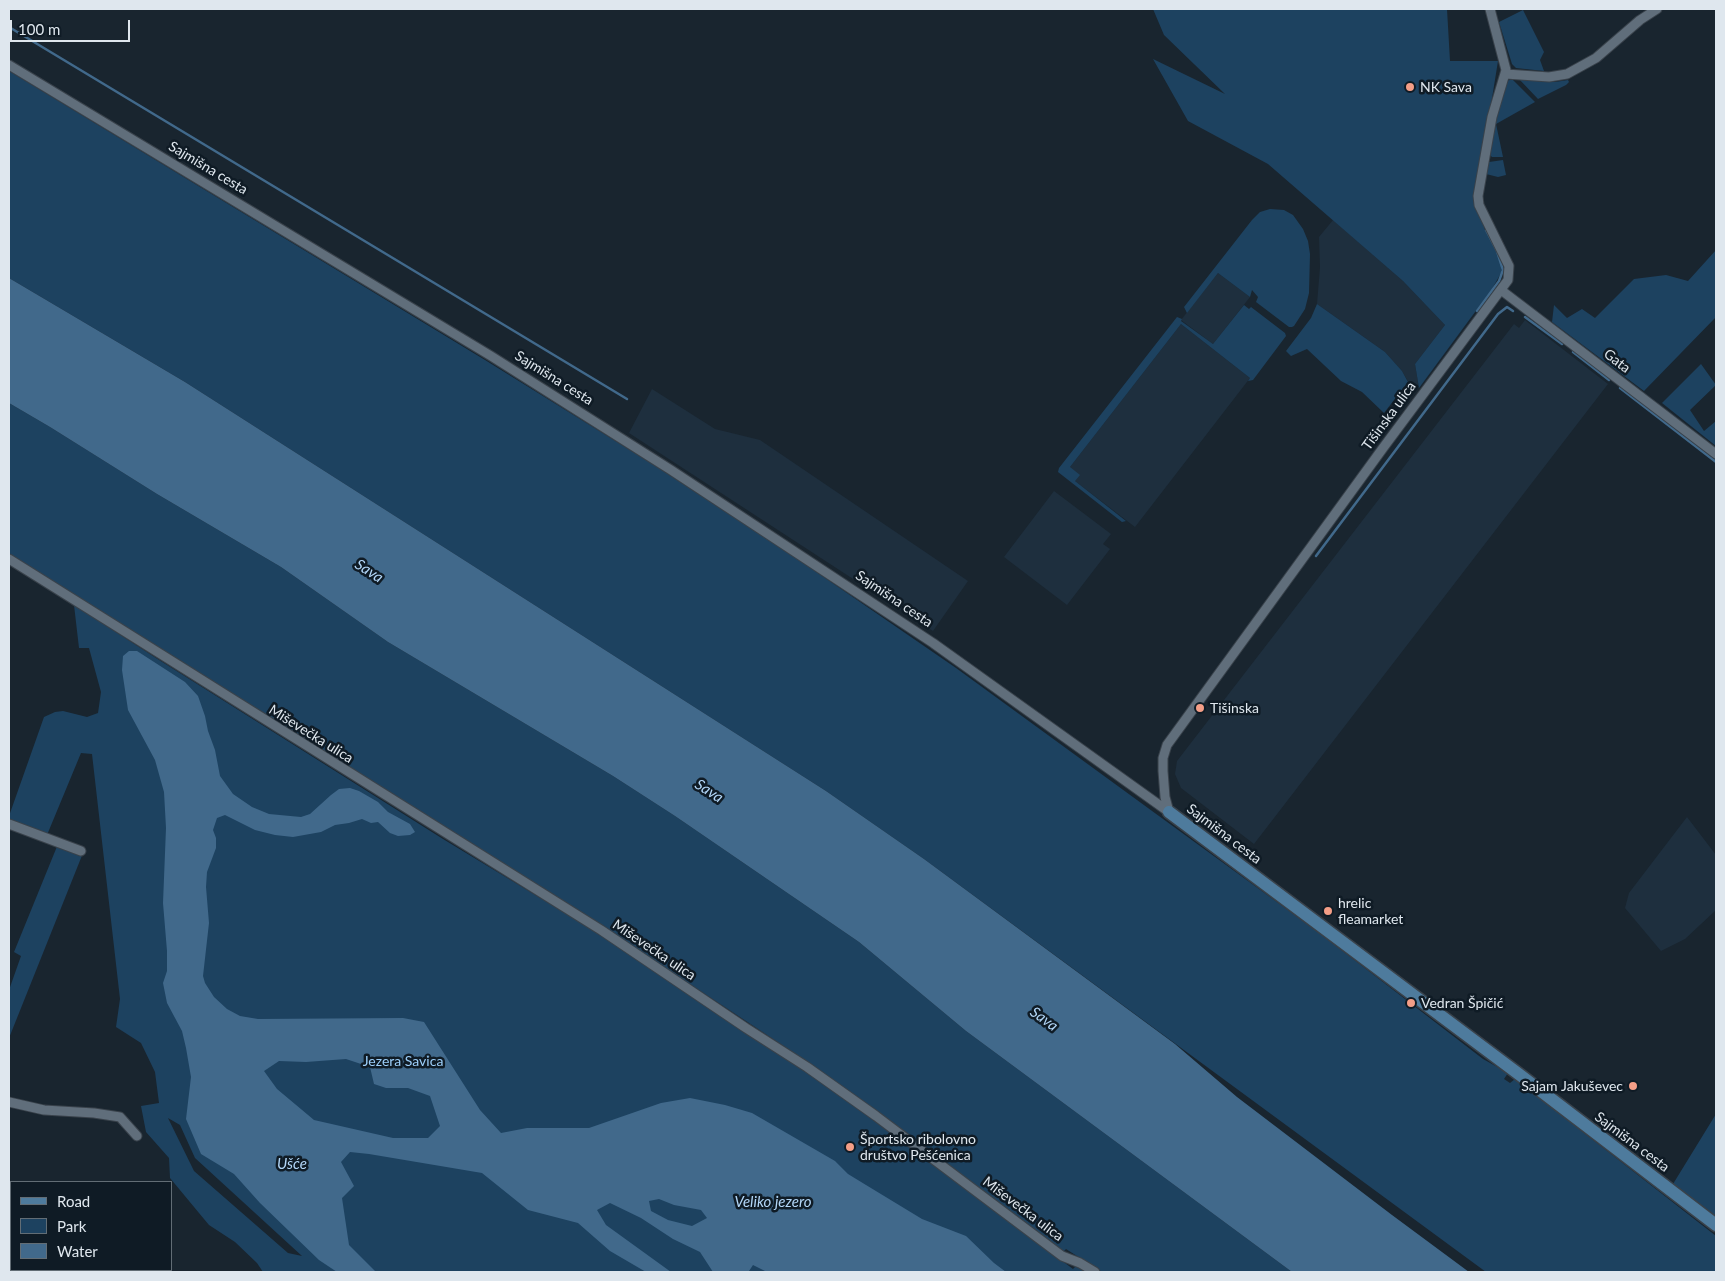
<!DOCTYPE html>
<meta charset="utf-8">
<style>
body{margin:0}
#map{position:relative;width:1725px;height:1281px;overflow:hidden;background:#19252f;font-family:Lato,sans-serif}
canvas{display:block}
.frame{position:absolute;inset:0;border:10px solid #dfe7ee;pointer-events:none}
.legend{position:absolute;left:10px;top:1181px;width:162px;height:90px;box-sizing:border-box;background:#0f1b25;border:1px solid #626d75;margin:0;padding:6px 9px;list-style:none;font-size:15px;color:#dfe7ee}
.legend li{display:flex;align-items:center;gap:10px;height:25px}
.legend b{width:25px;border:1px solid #626d75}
.scale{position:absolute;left:10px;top:20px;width:120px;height:22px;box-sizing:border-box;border:2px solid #dfe7ee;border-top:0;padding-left:6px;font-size:15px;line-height:18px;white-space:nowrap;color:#dfe7ee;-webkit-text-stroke:4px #0f1b25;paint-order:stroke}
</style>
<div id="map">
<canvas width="1725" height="1281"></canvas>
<div class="frame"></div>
<ul class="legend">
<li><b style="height:6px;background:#4e7b9d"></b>Road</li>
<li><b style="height:14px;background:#1d4260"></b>Park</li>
<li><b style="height:14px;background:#41698b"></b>Water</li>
</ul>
<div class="scale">100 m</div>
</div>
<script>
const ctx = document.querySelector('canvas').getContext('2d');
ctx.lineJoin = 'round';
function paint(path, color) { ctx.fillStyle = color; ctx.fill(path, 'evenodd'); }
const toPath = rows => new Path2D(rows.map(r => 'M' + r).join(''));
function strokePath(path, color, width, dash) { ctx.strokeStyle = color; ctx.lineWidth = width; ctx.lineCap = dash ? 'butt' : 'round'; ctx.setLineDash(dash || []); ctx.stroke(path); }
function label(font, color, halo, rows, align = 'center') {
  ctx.font = font + ' Lato,sans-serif'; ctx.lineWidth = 5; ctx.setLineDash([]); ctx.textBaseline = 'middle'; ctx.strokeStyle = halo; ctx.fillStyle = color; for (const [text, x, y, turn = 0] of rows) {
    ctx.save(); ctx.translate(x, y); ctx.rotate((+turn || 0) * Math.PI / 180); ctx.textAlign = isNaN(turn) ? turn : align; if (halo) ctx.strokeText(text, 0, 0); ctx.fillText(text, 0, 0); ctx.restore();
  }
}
const built = toPath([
 [1333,220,1403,281,1445,325,1415,364,1419,388,1413,390,1402,371,1385,352,1317,304,1320,267,1319,237],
 [1218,273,1250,297,1213,344,1181,320],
 [1525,320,1608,384,1254,844,1181,788,1175,774,1177,761,1514,324,1519,328],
 [1181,324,1250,378,1135,527,1075,481,1070,467],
 [652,389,715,429,760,440,968,581,933,631,629,433],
 [1054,491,1111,534,1103,544,1110,549,1067,605,1004,557],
 [1687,817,1716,855,1716,910,1685,939,1661,951,1625,908,1629,893]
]);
const green = toPath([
 [1153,9,1447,9,1450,61,1498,61,1476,198,1485,230,1499,257,1502,267,1501,273,1492,289,1419,388,1415,364,1445,325,1403,281,1268,164,1188,121,1153,59,1225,94,1164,35],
 [1523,10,1544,52,1540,60,1544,71,1516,68,1512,64,1499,22],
 [9,71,485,360,654,465,799,560,956,668,1318,932,1483,1059,1508,1073,1504,1079,1510,1083,1515,1079,1716,1236,1716,1272,1486,1272,924,859,826,791,185,382,9,278],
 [1512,79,1535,102,1496,124,1503,157,1492,157,1490,155,1493,133,1504,87,1507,81],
 [1519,79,1555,82,1568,80,1569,82,1566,85,1538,99],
 [1503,160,1506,175,1498,177,1486,174,1489,162],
 [1270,209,1284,210,1293,215,1303,229,1308,241,1310,254,1309,293,1305,309,1294,326,1292,327,1289,327,1256,302,1258,297,1252,290,1250,297,1218,273,1187,313,1184,307,1252,220,1260,212],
 [1716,250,1716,317,1644,391,1552,322,1554,305,1567,318,1582,309,1595,318,1634,279,1666,275,1688,281],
 [1317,304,1385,352,1402,371,1408,382,1384,413,1362,392,1341,381,1307,349,1291,356,1286,351,1311,318],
 [1244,305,1249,309,1251,307,1285,333,1286,336,1253,380,1248,381,1250,378,1181,324,1070,467,1080,475,1075,481,1126,521,1122,522,1058,472,1059,468,1177,317,1182,319,1181,321,1213,344],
 [1701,364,1716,385,1690,410,1704,431,1716,421,1716,446,1662,403],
 [9,403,50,427,157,494,281,567,388,642,613,776,675,816,859,942,966,1031,1292,1272,1102,1272,1066,1249,1063,1252,815,1067,749,1023,603,927,9,556],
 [74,605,156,658,443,839,598,933,810,1073,1073,1269,1077,1265,1088,1272,263,1272,257,1263,235,1242,209,1225,199,1213,170,1178,169,1158,146,1132,141,1106,159,1103,155,1072,141,1043,116,1027,120,999,92,754,81,753,47,835,9,821,9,816,44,717,55,712,63,711,87,717,98,713,101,692,89,648,79,648],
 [168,1118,180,1125,195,1158,302,1256,288,1253,194,1171],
 [58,844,83,853,9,1038,9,990,21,956,14,952],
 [1716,1114,1716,1216,1673,1184]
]);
const water = toPath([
 [9,278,185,382,826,791,924,859,1175,1044,1237,1097,1392,1215,1469,1272,1292,1272,966,1031,859,942,675,816,613,776,388,642,281,567,157,494,50,427,9,403],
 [129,651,137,651,185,682,198,696,205,716,208,731,215,750,220,776,233,794,252,807,269,814,301,817,310,814,331,795,339,789,350,788,359,791,378,802,388,812,410,824,415,832,410,835,398,836,390,833,378,822,371,823,362,819,349,823,335,825,321,832,293,837,275,835,255,830,225,815,217,818,213,830,216,838,216,848,207,872,206,887,209,923,203,976,205,983,214,997,227,1009,240,1016,258,1019,403,1018,424,1022,480,1110,501,1133,527,1128,589,1128,661,1103,690,1098,725,1105,752,1113,835,1161,848,1174,866,1185,922,1219,966,1236,994,1263,1006,1272,767,1272,753,1265,749,1271,750,1272,713,1272,700,1252,673,1239,641,1218,610,1203,597,1210,606,1225,671,1272,646,1272,610,1251,578,1223,528,1210,482,1173,369,1154,350,1152,341,1162,354,1186,342,1198,349,1245,376,1272,337,1272,319,1260,260,1203,234,1174,201,1154,186,1119,191,1077,186,1048,182,1031,167,1003,163,983,167,971,167,951,163,903,166,828,164,792,155,760,128,710,122,670,123,656],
 [346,1059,370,1067,374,1084,386,1088,408,1088,430,1096,440,1126,428,1138,393,1138,314,1120,277,1089,264,1071,279,1061,306,1062],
 [659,1199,674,1205,701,1210,707,1218,692,1226,668,1220,651,1211,649,1201]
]);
const stream = toPath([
 [9,27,627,399],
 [1477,311,1499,281,1503,270,1497,251,1486,230],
 [1525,317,1562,344],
 [1573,352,1609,380],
 [1620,388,1716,462],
 [1316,556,1498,314,1507,307,1513,311]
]);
const street = toPath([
 [9,65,491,356,671,470,933,643,1169,812],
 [1506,74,1549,77,1567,74,1596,58,1640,20,1657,9],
 [1501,290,1716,454],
 [9,559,601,930,746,1028,807,1067,876,1116,1062,1256,1080,1263,1095,1272],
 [1169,812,1165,797,1163,771,1163,758,1167,745,1383,448,1508,280,1509,266,1479,205,1478,196,1492,117,1506,70,1490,9],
 [9,824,81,851],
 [9,1102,44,1110,94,1113,120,1117,137,1136]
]);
const secondary = toPath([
 [1169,812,1520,1075,1716,1225]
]);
const markers = [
 [1410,87,5,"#f49e87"],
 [1200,708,5,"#f49e87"],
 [1328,911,5,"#f49e87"],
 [1411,1003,5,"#f49e87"],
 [1633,1086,5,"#f49e87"],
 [850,1147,5,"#f49e87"]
];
const poiNames = [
 ["NK Sava",1420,87],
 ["Tišinska",1210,708],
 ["hrelic",1338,903],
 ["fleamarket",1338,919],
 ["Vedran Špičić",1421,1003],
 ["Sajam Jakuševec",1623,1086,"right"],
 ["Športsko ribolovno",860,1139],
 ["društvo Pešćenica",860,1155]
];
const streetNames = [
 ["Sajmišna cesta",208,168,31],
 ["Gata",1617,361,37],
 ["Sajmišna cesta",554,378,32],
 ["Tišinska ulica",1389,416,-54],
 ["Sajmišna cesta",894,599,34],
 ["Miševečka ulica",311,734,32],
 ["Sajmišna cesta",1224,834,37],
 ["Miševečka ulica",654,950,34],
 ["Sajmišna cesta",1632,1142,37],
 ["Miševečka ulica",1023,1209,37]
];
const parkNames = [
 ["Jezera Savica",403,1061]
];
const waterNames = [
 ["Sava",369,571,33],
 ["Sava",709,791,33],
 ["Sava",1044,1019,36],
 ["Ušće",292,1164],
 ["Veliko jezero",773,1202]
];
paint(built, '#1e2f3e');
paint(green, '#1d4260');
paint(water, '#41698b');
strokePath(stream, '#41698b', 2.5);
strokePath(street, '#39424b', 11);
strokePath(secondary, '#39424b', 15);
strokePath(street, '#606e7b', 9);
strokePath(secondary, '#4e7b9d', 12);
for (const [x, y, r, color] of markers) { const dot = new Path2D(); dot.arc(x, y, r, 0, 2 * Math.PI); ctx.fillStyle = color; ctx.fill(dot); strokePath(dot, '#0f1b25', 2); }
label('14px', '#dfe7ee', '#0f1b25', poiNames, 'left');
label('14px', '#dfe7ee', '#0f1b25', streetNames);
label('14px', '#9ccef9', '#0f1b25', parkNames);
label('italic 15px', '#b2d6f7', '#0f1b25', waterNames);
</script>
